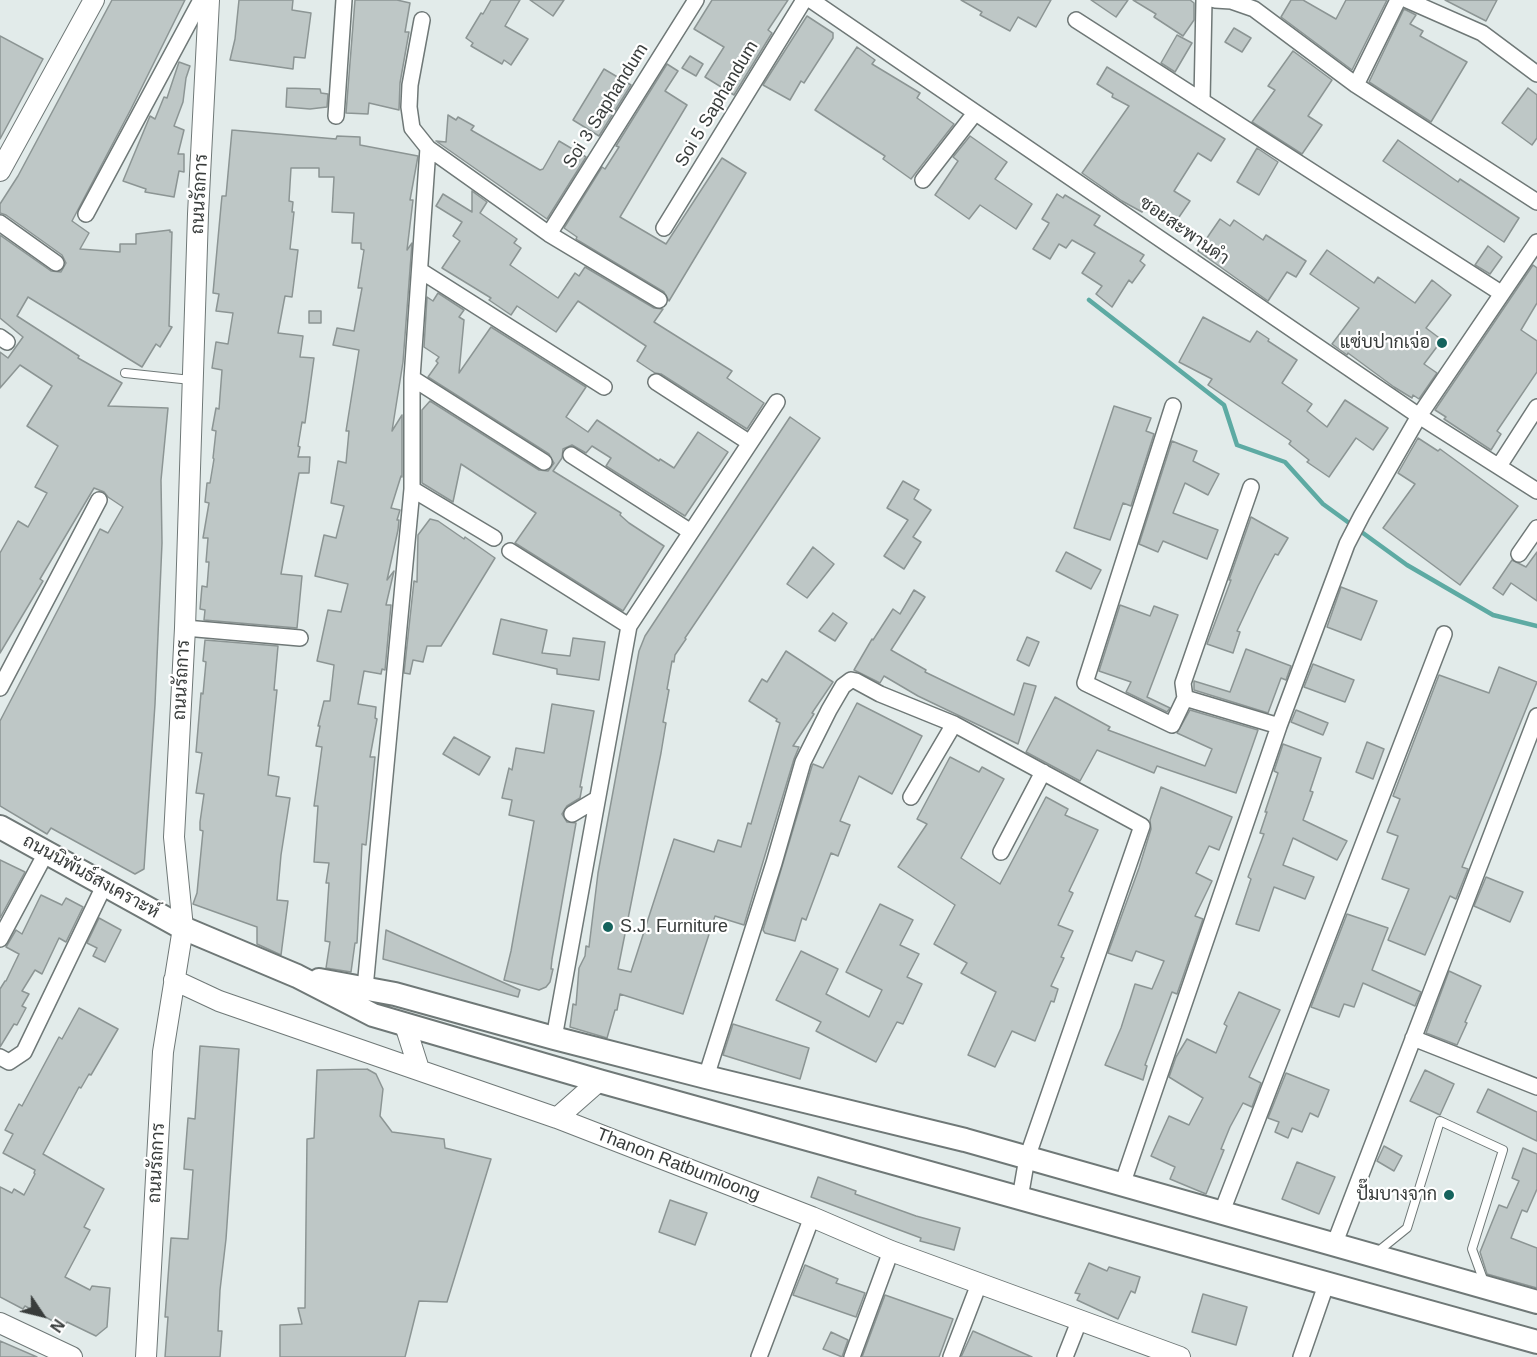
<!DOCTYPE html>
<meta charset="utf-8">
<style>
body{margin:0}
#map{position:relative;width:1537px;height:1357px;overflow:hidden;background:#e2ebea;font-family:Helvetica,sans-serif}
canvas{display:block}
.north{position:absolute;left:12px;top:1285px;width:60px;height:60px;-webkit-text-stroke:4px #fff;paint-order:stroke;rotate:125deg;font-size:16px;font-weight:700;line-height:24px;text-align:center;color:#383c3b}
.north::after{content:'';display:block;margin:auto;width:21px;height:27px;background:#383c3b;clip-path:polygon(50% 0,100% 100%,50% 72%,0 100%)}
</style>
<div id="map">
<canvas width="1537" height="1357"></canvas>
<div class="north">N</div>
</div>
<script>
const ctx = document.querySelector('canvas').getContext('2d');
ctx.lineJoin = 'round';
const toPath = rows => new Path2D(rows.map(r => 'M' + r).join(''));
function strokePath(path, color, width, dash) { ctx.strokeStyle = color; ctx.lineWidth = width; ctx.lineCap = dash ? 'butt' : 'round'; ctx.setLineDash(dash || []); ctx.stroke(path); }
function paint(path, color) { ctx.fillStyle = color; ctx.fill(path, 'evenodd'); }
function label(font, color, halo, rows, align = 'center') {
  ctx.font = font + ' Helvetica,Sarabun,sans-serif'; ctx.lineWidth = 4.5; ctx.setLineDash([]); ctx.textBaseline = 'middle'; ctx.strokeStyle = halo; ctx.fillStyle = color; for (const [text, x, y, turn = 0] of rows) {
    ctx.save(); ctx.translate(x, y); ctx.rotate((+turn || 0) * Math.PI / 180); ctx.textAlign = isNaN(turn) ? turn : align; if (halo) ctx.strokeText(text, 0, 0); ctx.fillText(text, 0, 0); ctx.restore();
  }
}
const stream = toPath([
 [1089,300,1224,405,1237,445,1285,462,1323,504,1407,565,1493,615,1537,626]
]);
const building = toPath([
 [112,0,185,0,131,109,72,221,89,233,80,249,120,252,120,244,136,244,136,234,170,230,170,232,172,232,169,326,172,327,160,347,156,344,142,367,28,297,17,316,79,356,78,358,122,383,108,406,168,408,161,480,162,543,155,704,144,869,135,874,51,828,47,834,0,806,0,721,100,529,108,533,123,507,108,497,104,492,94,488,40,579,43,581,0,653,0,553,18,521,28,527,47,493,35,487,58,446,27,426,52,386,20,365,0,388,0,352,8,358,23,337,0,318,0,235,51,271,61,272,66,263,62,255,6,215,0,213,0,204,18,176,112,0],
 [239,0,293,0,292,10,311,13,305,58,294,57,293,69,230,60,235,39,239,0],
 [355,0,397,0,410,3,405,32,409,32,400,83,399,110,369,103,368,114,346,113,355,0],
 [491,0,520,0,505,26,528,39,511,65,504,60,502,64,471,46,473,43,466,38,481,13,483,14,491,0],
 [530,0,564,0,553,16,530,0],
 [712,0,788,0,768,30,772,33,734,95,705,77,724,47,694,29,712,0],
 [961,0,1051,0,1036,27,1018,17,1010,31,980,15,982,12,961,0],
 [1091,0,1128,0,1116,17,1091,0],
 [1133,0,1190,0,1194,3,1194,20,1183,36,1154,17,1156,14,1133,0],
 [1291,0,1303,0,1336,19,1346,0,1387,0,1352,70,1281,17,1291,0],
 [1445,0,1497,0,1486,21,1445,0],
 [1404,9,1416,15,1410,24,1423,31,1420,36,1467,62,1431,122,1369,82,1404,9],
 [807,16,833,33,833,38,804,83,801,81,790,100,763,85,807,16],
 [1234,28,1251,38,1242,52,1225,42,1234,28],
 [1177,35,1192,43,1175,72,1161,63,1177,35],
 [0,36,43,59,0,139,0,36],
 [857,47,875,60,872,64,920,93,917,98,954,124,911,179,883,159,885,156,815,110,857,47],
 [1293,51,1332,80,1308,116,1322,125,1302,154,1252,122,1275,90,1268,86,1293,51],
 [690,56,703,64,696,76,682,68,690,56],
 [179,62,190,66,186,78,183,102,174,126,184,130,178,154,184,154,184,172,179,171,174,197,145,192,146,189,123,181,150,116,155,119,164,97,167,98,179,62],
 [667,64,678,71,665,91,687,105,620,217,666,244,722,158,746,173,669,301,664,292,579,241,576,239,577,237,564,228,602,167,605,169,619,147,616,146,667,64],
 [1107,67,1225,139,1211,161,1198,153,1174,191,1190,201,1177,220,1148,202,1142,212,1122,201,1082,173,1129,106,1112,97,1113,94,1097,84,1107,67],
 [604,69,631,85,599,136,573,120,604,69],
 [287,88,320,89,321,93,328,94,327,107,310,109,286,107,287,88],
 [1528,88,1537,95,1537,138,1532,145,1502,123,1528,88],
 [448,115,456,120,458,117,474,126,471,130,540,170,543,169,559,141,586,157,547,219,436,141,446,142,448,115],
 [232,130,336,139,337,136,360,137,360,145,418,156,410,200,413,200,407,250,412,243,403,362,392,431,402,415,402,477,401,476,391,508,400,510,397,520,399,520,398,530,387,580,394,571,386,605,391,605,385,670,382,669,381,674,364,671,358,704,376,707,375,718,377,719,370,757,375,757,366,845,362,844,357,943,355,943,351,972,326,968,330,942,325,941,329,883,326,883,329,863,314,862,318,806,314,806,322,747,316,746,320,726,318,726,324,701,330,701,334,665,317,661,328,610,341,612,348,584,315,576,324,535,336,538,344,506,331,503,338,461,346,463,349,431,346,431,359,350,333,345,337,328,354,331,362,288,358,288,364,250,361,249,361,243,352,243,354,213,332,212,334,177,319,177,319,168,291,168,289,201,293,202,292,212,294,212,290,249,298,250,292,297,285,296,278,333,303,336,300,357,314,358,305,423,302,422,298,446,300,447,298,457,310,457,309,473,299,473,281,574,302,576,297,628,204,620,205,610,200,609,202,586,207,587,209,562,206,562,208,538,203,538,209,503,205,502,207,483,210,483,214,459,213,458,216,431,212,430,216,408,219,409,222,370,212,368,216,342,228,344,233,313,216,311,219,294,213,293,221,206,222,196,226,196,232,130],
 [970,136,1007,162,995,179,1032,204,1016,229,980,205,969,219,935,195,958,161,953,157,970,136],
 [1398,140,1458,182,1460,179,1519,218,1504,242,1383,161,1398,140],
 [1257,148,1278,162,1259,195,1237,182,1257,148],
 [472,191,487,202,480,213,517,239,514,243,521,248,510,265,558,298,575,273,579,276,585,267,654,308,663,309,654,322,732,371,727,378,764,403,747,429,661,374,655,373,637,361,646,346,578,301,556,332,517,306,511,315,489,300,491,298,442,268,460,241,453,236,462,222,436,206,443,194,472,212,472,191],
 [1057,194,1063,198,1065,195,1100,216,1094,225,1144,255,1140,261,1145,265,1132,283,1129,280,1112,307,1096,294,1102,286,1082,273,1095,253,1072,240,1066,248,1059,244,1050,259,1033,249,1048,225,1049,223,1042,219,1057,194],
 [1220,219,1230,226,1234,220,1263,240,1266,235,1306,261,1296,277,1287,272,1268,301,1198,251,1220,219],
 [1488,246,1502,257,1490,274,1475,265,1488,246],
 [1327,250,1374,283,1378,277,1415,303,1432,280,1451,295,1426,328,1442,340,1424,364,1437,373,1419,399,1413,395,1412,398,1394,387,1348,353,1347,355,1332,344,1359,308,1310,274,1327,250],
 [1533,265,1537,268,1537,303,1521,330,1537,341,1537,372,1497,431,1501,434,1491,450,1444,419,1446,417,1435,410,1533,265],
 [438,293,464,310,459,317,464,320,459,373,491,327,586,387,566,417,588,432,597,420,659,461,660,459,674,468,698,432,728,452,685,516,606,466,611,458,592,446,586,453,572,445,563,449,562,458,553,471,621,513,620,515,629,523,664,546,623,611,515,543,536,513,461,464,453,502,422,483,422,410,430,401,539,470,548,471,554,463,549,454,428,377,438,363,436,361,439,357,424,347,427,297,433,301,438,293],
 [309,311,321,311,321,323,309,323,309,311],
 [1203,317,1250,342,1257,331,1269,339,1268,341,1297,360,1282,383,1312,404,1307,411,1327,427,1345,400,1388,428,1373,450,1356,438,1329,477,1307,462,1309,460,1289,444,1291,441,1208,385,1212,379,1179,362,1203,317],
 [1114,406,1151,418,1146,431,1154,434,1131,506,1123,503,1110,540,1074,528,1114,406],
 [790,417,820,438,685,638,686,639,675,655,674,662,672,661,667,689,669,690,663,722,666,723,661,753,618,969,631,972,674,839,714,852,718,840,741,847,748,823,751,824,780,723,776,721,777,719,749,701,762,679,767,682,786,651,833,682,812,713,814,714,793,746,799,747,794,759,744,925,715,916,683,1014,620,994,617,1010,615,1010,607,1038,570,1027,573,1004,576,1005,579,968,585,956,586,946,589,947,598,873,639,651,645,636,790,417],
 [1418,438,1438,451,1440,449,1518,506,1460,585,1383,528,1415,484,1398,473,1418,438],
 [1172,441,1197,451,1193,461,1219,474,1208,495,1185,483,1173,513,1218,530,1207,559,1163,541,1158,552,1139,544,1172,441],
 [903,481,919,490,914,499,931,510,913,537,921,542,904,569,884,556,908,520,887,508,903,481],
 [1251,517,1288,538,1278,555,1275,554,1258,586,1237,631,1240,632,1233,653,1207,644,1231,580,1229,580,1251,517],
 [430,519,438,521,464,539,465,537,495,558,441,646,427,646,423,662,413,660,410,674,404,673,414,581,417,582,418,535,430,519],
 [813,547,834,564,807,598,787,584,813,547],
 [1066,552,1101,570,1091,589,1056,571,1066,552],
 [1537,552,1537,601,1511,583,1503,595,1493,588,1512,560,1526,567,1537,552],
 [1341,587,1377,601,1361,640,1327,627,1341,587],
 [914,590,925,597,891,650,926,670,925,672,1014,715,1024,683,1036,686,1018,744,918,696,884,676,880,683,854,670,872,639,873,640,893,609,900,614,914,590],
 [1120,605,1150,616,1154,606,1178,615,1147,697,1170,708,1167,712,1126,692,1131,682,1099,671,1120,605],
 [833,613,847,623,835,641,819,631,833,613],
 [501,619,547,630,542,653,570,656,573,638,605,642,599,680,557,674,557,669,493,654,501,619],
 [1027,637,1039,642,1029,666,1017,660,1027,637],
 [205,640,278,646,274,690,277,690,268,775,279,777,276,796,290,798,281,855,277,900,288,901,281,955,257,944,257,927,193,904,197,893,203,831,200,830,200,822,204,794,196,793,202,753,196,752,201,693,203,694,206,662,203,661,205,640],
 [1246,649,1291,666,1286,680,1281,678,1268,713,1194,690,1194,681,1230,692,1246,649],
 [1313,664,1354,680,1345,702,1304,687,1313,664],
 [1499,667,1537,682,1462,867,1468,869,1456,899,1450,896,1425,955,1388,940,1409,889,1382,879,1398,836,1387,832,1400,799,1393,796,1439,675,1489,693,1499,667],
 [1055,697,1110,727,1108,730,1205,766,1212,749,1177,733,1190,710,1258,730,1236,793,1157,766,1154,773,1097,750,1080,781,1026,752,1055,697],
 [857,703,922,736,892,794,859,776,840,821,850,825,838,856,831,853,806,920,802,918,795,941,765,933,763,930,812,766,813,764,823,768,857,703],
 [552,704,594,711,580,787,582,787,580,798,567,806,562,814,567,822,576,823,552,959,551,969,553,969,550,982,546,987,539,990,504,980,511,951,534,821,509,815,512,800,502,798,509,768,512,770,516,748,544,753,552,704],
 [1296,710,1328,723,1323,735,1291,722,1296,710],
 [454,737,490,757,479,775,443,754,454,737],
 [1367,742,1384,749,1373,779,1356,772,1367,742],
 [1283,744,1321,758,1310,791,1313,792,1303,820,1347,841,1337,860,1293,838,1283,865,1314,877,1305,899,1274,887,1259,931,1236,924,1251,879,1248,877,1264,834,1260,833,1267,812,1265,812,1278,773,1274,771,1283,744],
 [950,757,979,772,982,767,1004,779,961,858,1000,884,1046,797,1068,809,1065,815,1098,830,1069,891,1073,893,1058,925,1073,931,1061,957,1064,958,1051,986,1058,989,1054,1002,1051,1001,1035,1041,1012,1031,995,1067,968,1055,996,992,961,973,967,963,934,944,955,905,898,867,927,824,917,819,950,757],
 [1161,787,1232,817,1219,850,1209,846,1196,873,1212,881,1195,916,1203,919,1177,994,1172,992,1145,1065,1147,1066,1143,1080,1105,1065,1121,1028,1135,984,1152,989,1164,961,1136,951,1132,961,1108,953,1139,868,1151,829,1150,820,1161,787],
 [0,860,25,872,0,918,0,860],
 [1486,877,1523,892,1510,922,1474,906,1486,877],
 [41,895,62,905,66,898,83,907,66,942,59,938,42,974,35,970,22,991,29,994,22,1006,26,1008,17,1025,14,1024,0,1047,0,989,5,981,6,981,19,954,6,947,16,930,22,934,41,895],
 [880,904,913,920,900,945,919,954,907,977,922,984,903,1024,897,1022,876,1062,816,1031,821,1022,776,1000,801,951,838,969,826,994,869,1017,882,990,846,972,880,904],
 [1347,914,1388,928,1372,970,1421,992,1415,1006,1363,983,1354,1007,1344,1004,1339,1017,1311,1007,1347,914],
 [99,918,121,930,105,962,93,956,97,948,87,943,99,918],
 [386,930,520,990,518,997,383,959,386,930],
 [1449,971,1481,986,1465,1022,1467,1023,1457,1045,1426,1033,1449,971],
 [1239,992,1280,1010,1249,1077,1261,1083,1252,1107,1243,1103,1230,1127,1221,1149,1224,1150,1206,1194,1170,1179,1175,1167,1151,1156,1169,1116,1189,1125,1203,1098,1169,1077,1176,1057,1187,1039,1216,1053,1227,1026,1224,1024,1239,992],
 [79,1008,118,1029,91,1075,89,1074,81,1088,79,1087,43,1154,104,1189,84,1227,90,1230,65,1277,90,1290,92,1286,110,1288,107,1327,96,1336,67,1322,64,1327,25,1306,23,1309,0,1297,0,1187,12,1193,14,1189,24,1195,35,1174,34,1173,35,1170,3,1153,13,1134,5,1130,19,1104,22,1106,59,1037,62,1039,79,1008],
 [733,1024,809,1048,800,1079,723,1055,733,1024],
 [200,1046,239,1049,226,1239,220,1290,218,1331,222,1331,220,1357,165,1357,168,1317,165,1317,171,1238,188,1239,193,1170,184,1169,188,1118,195,1119,200,1046],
 [367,1069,376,1074,383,1089,380,1116,392,1132,444,1139,445,1148,491,1159,447,1302,419,1301,405,1357,280,1357,280,1325,302,1324,298,1308,305,1308,307,1139,314,1138,317,1070,367,1069],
 [1425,1070,1454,1084,1440,1115,1410,1101,1425,1070],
 [1286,1073,1329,1090,1318,1117,1310,1113,1302,1132,1292,1128,1288,1138,1275,1132,1279,1122,1268,1118,1286,1073],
 [1488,1089,1537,1112,1537,1141,1477,1112,1488,1089],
 [1384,1146,1402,1156,1394,1171,1377,1161,1384,1146],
 [1523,1148,1537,1154,1537,1189,1527,1212,1522,1210,1511,1238,1537,1248,1537,1288,1487,1274,1480,1252,1499,1205,1507,1208,1519,1181,1512,1178,1523,1148],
 [1297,1162,1335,1177,1319,1214,1282,1199,1297,1162],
 [818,1177,856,1191,855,1194,916,1216,960,1228,954,1250,920,1241,921,1238,811,1197,818,1177],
 [670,1200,707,1213,695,1245,659,1232,670,1200],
 [1089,1263,1107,1271,1109,1267,1140,1277,1135,1293,1131,1291,1118,1319,1077,1300,1080,1294,1075,1293,1089,1263],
 [805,1265,838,1279,836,1283,865,1293,856,1317,793,1295,805,1265],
 [1203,1294,1247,1307,1236,1345,1192,1332,1203,1294],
 [885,1295,953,1319,939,1357,862,1357,885,1295],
 [973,1331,1032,1357,961,1357,973,1331],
 [831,1332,848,1340,842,1357,823,1349,831,1332],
 [0,1341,37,1357,0,1357,0,1341]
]);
const service = toPath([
 [125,373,191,380],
 [1376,1253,1407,1228,1440,1121,1503,1150,1472,1249,1484,1282]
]);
const minor = toPath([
 [811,0,1419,416,1537,491],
 [1215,0,1231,1,1254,9,1356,85,1537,202],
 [1407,0,1482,33,1537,74],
 [422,20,410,85,409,107,412,128,428,148,549,234,659,300],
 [1076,20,1501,293],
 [1356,85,1398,0],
 [1202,101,1204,0],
 [336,116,344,0],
 [923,180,975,113],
 [86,214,201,0],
 [0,223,56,263],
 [664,228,804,0],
 [549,234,696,0],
 [421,271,604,387],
 [0,337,7,342],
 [412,378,544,462],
 [656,382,750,443],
 [1173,406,1085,683,1172,725,1185,698,1183,683,1251,487],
 [571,455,691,532],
 [1499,466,1537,407],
 [412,489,494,538],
 [510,551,629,626],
 [1519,554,1537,528],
 [185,628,300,638],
 [0,688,99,500],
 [1185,698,1279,726],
 [911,797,954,724],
 [572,814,597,799],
 [1001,852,1043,772],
 [0,939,46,853],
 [365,988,412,489,412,378,428,148],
 [554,1038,629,626,777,402],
 [1413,1038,1537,1087],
 [0,1057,9,1062,24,1052,105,884],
 [706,1077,774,863,803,762,829,710,843,686,851,680,856,681,880,694,954,724,1142,826,1027,1158,1020,1198],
 [1122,1185,1279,726,1347,544,1362,515,1419,416,1537,242],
 [1221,1214,1444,634],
 [1334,1245,1537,716],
 [759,1357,812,1217],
 [852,1357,891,1251],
 [951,1357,979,1284],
 [1065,1357,1080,1319],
 [1301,1357,1326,1285]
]);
const tertiary = toPath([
 [0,171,94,0],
 [174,980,219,1001,557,1118,812,1217,891,1251,1180,1357],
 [405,1025,419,1069],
 [557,1118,599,1081],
 [0,1323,72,1357],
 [146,1357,163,1052,183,928,174,837,185,628,198,214,209,0]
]);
const secondary = toPath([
 [0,827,183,928,297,976,373,1015,599,1081,1537,1342],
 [319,980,395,994,554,1038,706,1077,965,1140,1537,1302]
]);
const markers = [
 [1442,343,6,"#15635d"],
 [608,927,6,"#15635d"],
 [1449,1195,6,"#15635d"]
];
const streetNames = [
 ["Soi 5 Saphandum",717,104,-59],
 ["Soi 3 Saphandum",606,106,-58],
 ["ถนนรัถการ",200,194,-87],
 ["ซอยสะพานดำ",1184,231,35],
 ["ถนนรัถการ",182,680,-87],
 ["ถนนนิพันธ์สงเคราะห์",91,877,29],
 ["ถนนรัถการ",157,1163,-87],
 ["Thanon Ratbumloong",678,1165,21]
];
const poiNames = [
 ["แซ่บปากเจ่อ",1430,343],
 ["S.J. Furniture",620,927,"left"],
 ["ปั๊มบางจาก",1437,1195]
];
strokePath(stream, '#5daaa3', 4.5);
paint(building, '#bec7c6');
strokePath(building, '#8c9594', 1.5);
strokePath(service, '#6f7877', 10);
strokePath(minor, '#6f7877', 18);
strokePath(tertiary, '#6f7877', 22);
strokePath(secondary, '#6f7877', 26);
strokePath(service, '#fff', 8);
strokePath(minor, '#fff', 15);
strokePath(tertiary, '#fff', 20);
strokePath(secondary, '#fff', 22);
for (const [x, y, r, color] of markers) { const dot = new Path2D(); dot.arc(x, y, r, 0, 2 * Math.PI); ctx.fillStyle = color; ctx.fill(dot); strokePath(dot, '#fff', 2); }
label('18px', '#383c3b', '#fff', streetNames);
label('18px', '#383c3b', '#fff', poiNames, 'right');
</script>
